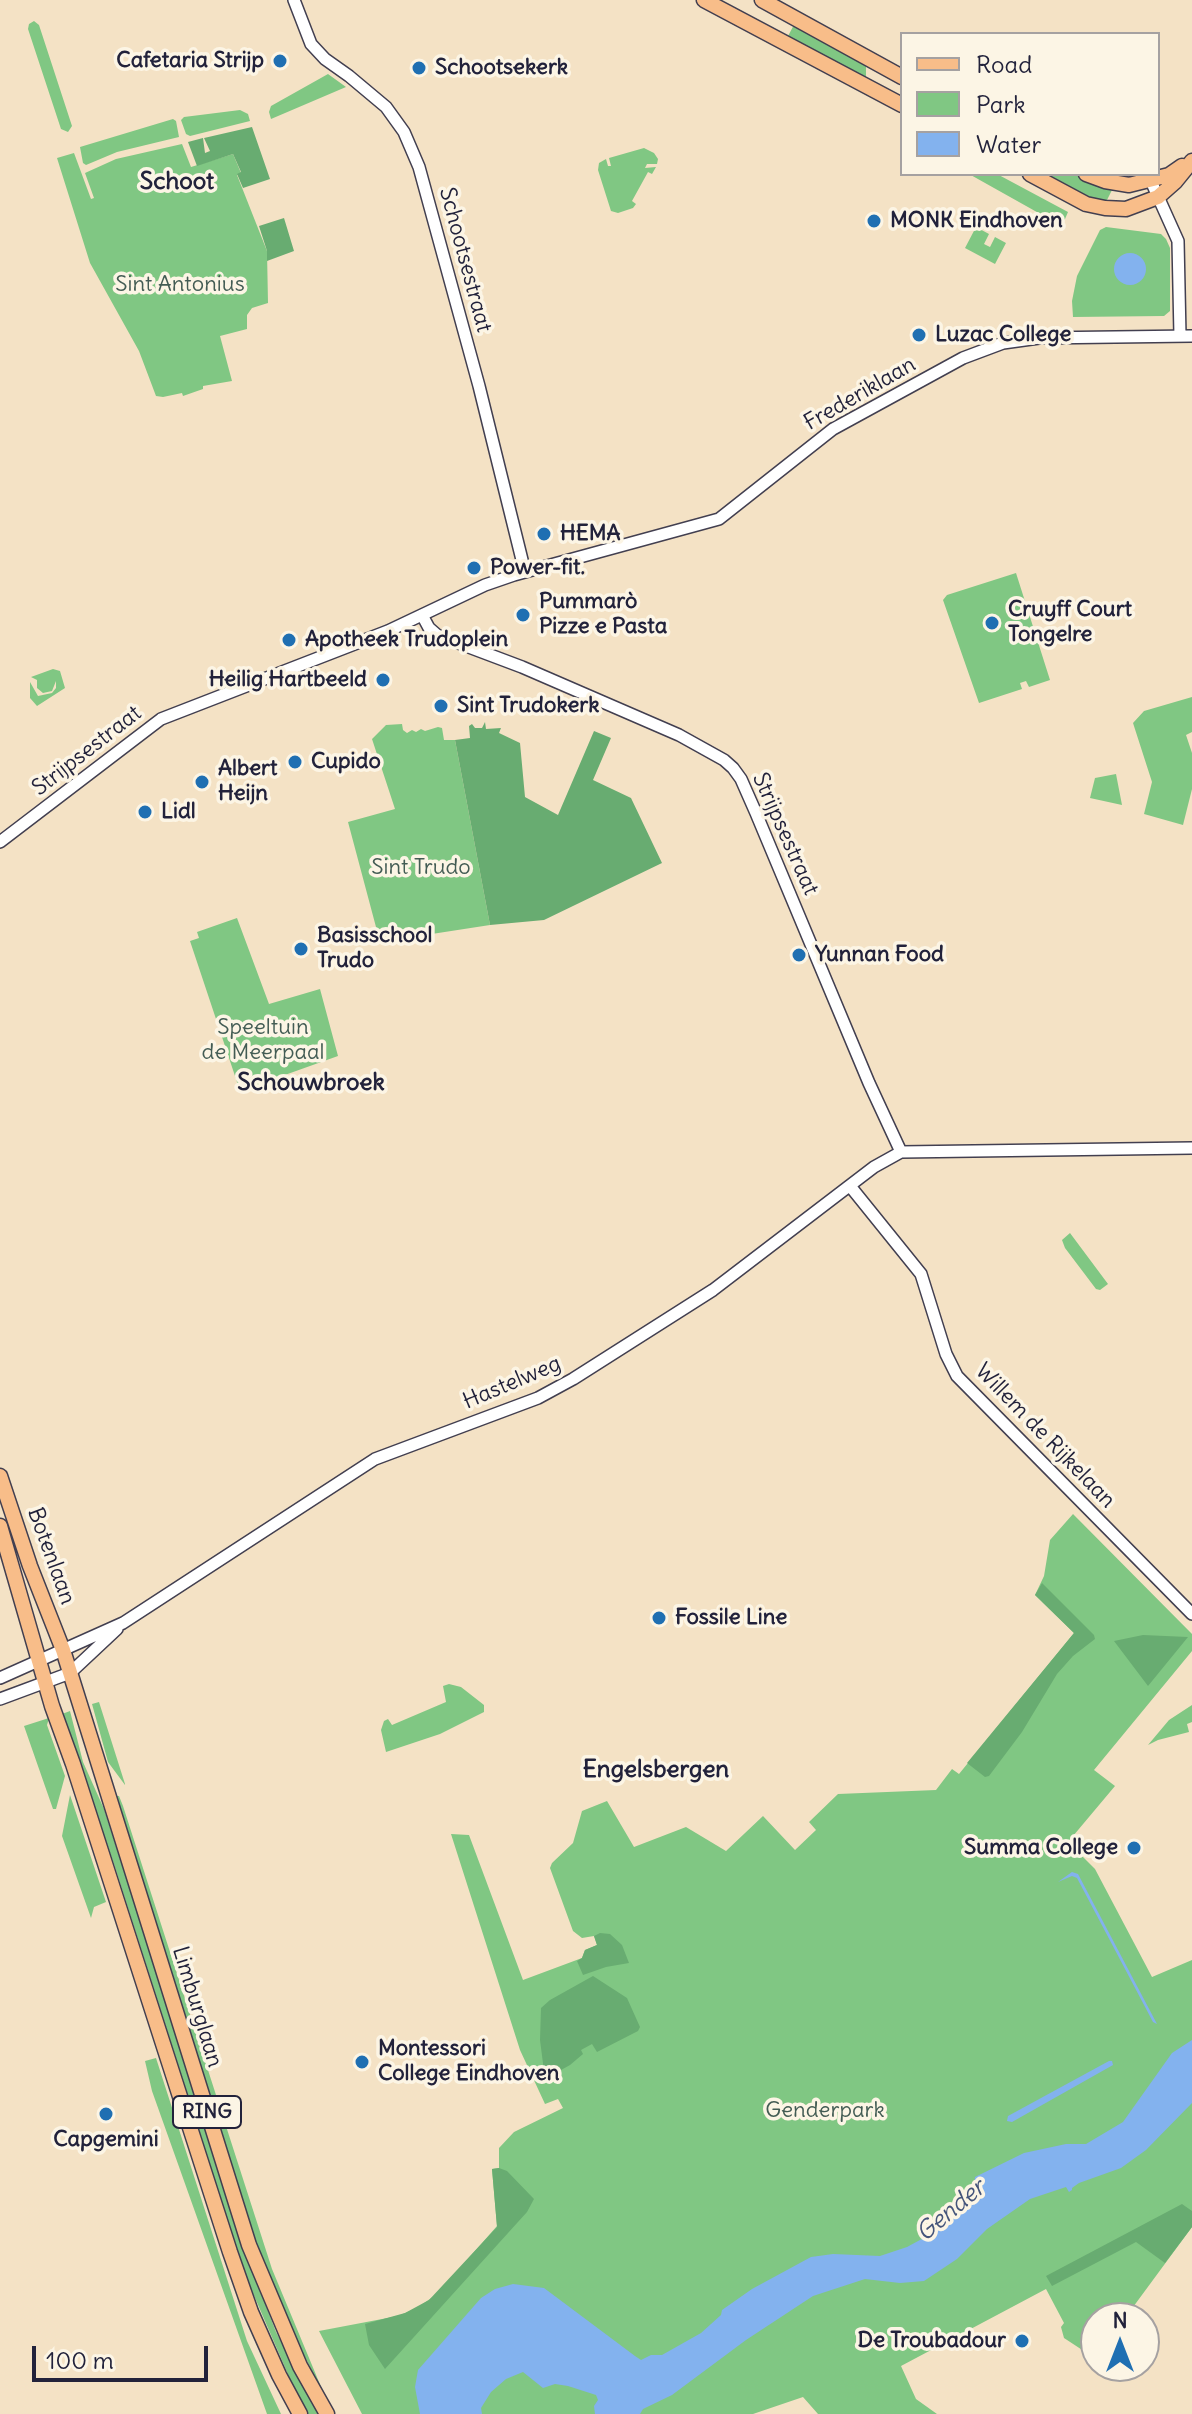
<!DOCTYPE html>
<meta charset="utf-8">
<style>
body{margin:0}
#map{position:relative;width:1192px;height:2414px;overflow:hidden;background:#f4e2c5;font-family:Delius,sans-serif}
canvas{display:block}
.legend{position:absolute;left:900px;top:32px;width:260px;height:144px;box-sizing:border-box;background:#fcf5e5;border:2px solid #a5a1a1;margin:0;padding:10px 14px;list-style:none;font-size:24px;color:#22223b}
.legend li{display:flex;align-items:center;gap:16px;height:40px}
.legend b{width:40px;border:2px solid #a5a1a1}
.north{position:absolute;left:1080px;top:2302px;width:80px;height:80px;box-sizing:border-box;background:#fcf5e5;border:2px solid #a5a1a1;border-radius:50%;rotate:0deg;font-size:22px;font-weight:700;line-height:32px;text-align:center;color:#22223b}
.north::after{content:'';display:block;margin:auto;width:28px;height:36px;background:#1f6fb2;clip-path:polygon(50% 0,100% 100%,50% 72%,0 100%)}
.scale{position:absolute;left:32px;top:2346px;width:176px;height:36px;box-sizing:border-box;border:4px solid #22223b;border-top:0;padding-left:10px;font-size:24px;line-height:28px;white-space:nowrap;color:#22223b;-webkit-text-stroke:6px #fcf5e5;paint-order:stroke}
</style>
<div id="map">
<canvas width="1192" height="2414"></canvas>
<ul class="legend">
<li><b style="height:10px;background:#f8bd89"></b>Road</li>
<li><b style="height:22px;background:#80c783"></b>Park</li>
<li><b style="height:22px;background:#83b2ee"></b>Water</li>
</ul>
<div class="north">N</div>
<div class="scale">100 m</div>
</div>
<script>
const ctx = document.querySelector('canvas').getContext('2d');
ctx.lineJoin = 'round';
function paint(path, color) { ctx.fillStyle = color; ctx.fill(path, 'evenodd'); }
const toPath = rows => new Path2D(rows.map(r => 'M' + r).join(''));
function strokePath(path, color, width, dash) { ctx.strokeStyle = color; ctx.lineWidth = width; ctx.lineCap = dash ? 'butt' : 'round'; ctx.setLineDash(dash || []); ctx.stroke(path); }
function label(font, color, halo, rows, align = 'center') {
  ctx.font = font + ' Delius,sans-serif'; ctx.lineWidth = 7; ctx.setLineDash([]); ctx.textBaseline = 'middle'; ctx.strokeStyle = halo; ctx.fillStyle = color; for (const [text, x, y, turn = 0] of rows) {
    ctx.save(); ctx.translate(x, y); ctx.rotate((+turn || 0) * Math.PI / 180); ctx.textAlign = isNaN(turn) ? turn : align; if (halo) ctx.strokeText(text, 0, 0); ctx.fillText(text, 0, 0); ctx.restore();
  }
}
const green = toPath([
 [34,21,39,25,72,126,68,132,61,129,28,29,29,24],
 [796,21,866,62,866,81,787,38],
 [328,74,346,87,271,119,269,112,271,106],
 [240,110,248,114,250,121,190,136,186,134,181,120,184,117],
 [173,119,176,121,179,137,117,152,86,165,83,163,80,147],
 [182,144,191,167,233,154,241,173,237,175,267,251,268,303,252,308,247,315,247,329,220,336,232,381,203,386,203,389,183,396,182,393,163,397,156,396,139,351,90,263,57,158,74,153,91,199,94,198,85,173,116,159],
 [644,148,654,153,658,159,657,164,647,164,645,168,656,167,652,174,648,172,632,201,636,204,633,208,618,213,611,211,598,170,599,163,606,159,608,166,611,166,609,158],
 [969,174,997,174,1068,212,1065,219,1060,225],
 [1038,174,1081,174,1113,188,1105,204,1099,203],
 [976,227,989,234,984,244,990,247,995,237,1006,243,995,264,965,248],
 [1106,227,1161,234,1166,239,1170,248,1170,311,1164,316,1073,317,1072,301,1077,276,1100,230],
 [1016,573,1050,680,1029,687,1026,681,1020,683,1022,689,979,703,943,600,947,595],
 [53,669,60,671,65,688,37,706,30,698,30,682,38,696,52,693,56,688,56,681,52,691,43,693,37,688,37,680,31,677],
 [1192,697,1192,732,1186,735,1192,753,1192,789,1183,825,1144,814,1152,782,1133,723,1144,711],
 [402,724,403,730,407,733,412,730,416,732,421,729,425,731,438,727,442,728,444,740,455,740,490,925,380,942,348,822,395,809,372,739,386,725],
 [1116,774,1122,805,1090,798,1095,778],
 [237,918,269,1004,320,989,338,1056,240,1091,190,941,199,938,197,932],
 [1070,1233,1108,1284,1100,1290,1096,1289,1065,1248,1062,1240],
 [1073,1514,1192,1634,1192,1651,1094,1770,1115,1786,1068,1842,1095,1869,1152,1977,1192,1960,1192,2227,1125,2318,1096,2318,1096,2359,1064,2338,1061,2327,1064,2323,1046,2289,901,2366,916,2399,937,2414,818,2414,803,2397,753,2414,362,2414,319,2331,398,2316,417,2308,437,2294,497,2226,492,2169,499,2168,499,2148,514,2132,563,2108,558,2099,545,2104,520,2050,451,1834,469,1835,523,1980,582,1958,585,1950,597,1945,594,1936,582,1938,573,1931,550,1868,552,1863,573,1843,582,1811,607,1801,634,1847,686,1827,726,1851,763,1816,795,1850,816,1830,809,1822,838,1794,936,1790,952,1769,959,1774,1074,1633,1035,1595,1044,1576,1050,1540],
 [449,1684,461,1687,484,1705,484,1712,440,1734,386,1752,381,1730,384,1721,388,1719,392,1725,446,1702,443,1686],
 [99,1702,125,1784,125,1785,108,1762,92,1704],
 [1192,1705,1192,1722,1187,1724,1189,1732,1158,1740,1148,1745,1169,1720],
 [70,1711,83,1762,104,1809,245,2251,276,2332,319,2414,308,2414,290,2379,246,2277,114,1864,62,1714],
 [49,1718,47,1725,65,1776,56,1809,53,1809,24,1726],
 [70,1795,106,1902,94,1907,91,1918,62,1836],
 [116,1796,119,1796,123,1806,272,2269,324,2394,290,2328,252,2232,118,1809],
 [156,2058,247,2341,281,2414,267,2414,152,2091,145,2061]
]);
const forest = toPath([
 [252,127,270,179,243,188,237,174,241,172,233,154,197,166,188,142,203,138,205,153,210,151,204,138],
 [284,218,294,251,267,261,267,251,259,226],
 [485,722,486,729,501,728,499,733,520,743,525,797,558,815,594,731,611,738,593,780,631,798,662,863,544,920,490,925,455,740,470,738,469,726,472,724,475,728,482,728],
 [1042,1583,1094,1635,1095,1639,1073,1656,1057,1674,1022,1732,989,1776,985,1777,967,1763,1074,1633,1035,1595],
 [1143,1635,1188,1637,1148,1686,1114,1641],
 [600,1933,610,1934,622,1945,629,1963,606,1967,583,1975,577,1961,582,1958,585,1950,597,1945,594,1936],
 [593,1976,627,1998,640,2027,638,2031,597,2052,592,2044,581,2050,583,2054,570,2065,545,2079,540,2040,541,2008,550,2000],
 [499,2168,507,2171,534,2199,527,2212,385,2369,369,2345,365,2324,405,2313,429,2300,497,2227,492,2169],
 [1182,2204,1192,2211,1192,2227,1165,2263,1136,2242,1052,2286,1046,2276]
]);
const water = toPath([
 '1114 269a16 16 0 1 1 32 0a16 16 0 1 1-32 0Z',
 [1072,1872,1078,1874,1157,2024,1153,2022,1077,1878,1072,1876,1058,1882],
 [1192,2040,1192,2103,1146,2150,1121,2168,1079,2183,1072,2188,1072,2190,1069,2192,1066,2187,1030,2199,987,2229,957,2259,924,2281,900,2283,865,2279,813,2296,746,2340,672,2395,643,2409,640,2414,595,2414,594,2406,598,2400,596,2395,568,2386,555,2384,543,2388,523,2372,506,2379,491,2392,481,2408,482,2414,420,2414,415,2387,418,2370,481,2298,495,2289,513,2284,544,2288,635,2356,641,2360,651,2355,662,2355,701,2333,721,2315,722,2310,752,2289,811,2257,833,2254,880,2256,907,2247,944,2227,973,2192,975,2177,1024,2153,1066,2144,1086,2144,1123,2122,1172,2053],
 [1109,2061,1112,2061,1113,2065,1012,2122,1007,2121,1008,2116]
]);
const minor = toPath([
 [294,0,311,44,325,59,349,76,386,107,404,132,419,167,479,386,525,572],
 [1151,181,1178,241,1180,336],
 [422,615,429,628,437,635,522,667,679,735,724,760,733,768,741,779,756,813,869,1083,901,1152],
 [0,842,161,719,388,631,485,585,514,575,719,519,833,429,963,358,1003,343,1039,338,1192,336],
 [850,1186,921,1274,946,1354,957,1376,1192,1614],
 [0,1678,123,1623,375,1459,538,1398,573,1379,713,1290,874,1167,901,1152,1192,1148],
 [0,1699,70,1673,117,1629]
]);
const major = toPath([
 [704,0,902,105],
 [762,0,902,77],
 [1030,174,1086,204,1105,208,1126,209,1158,197,1175,182,1192,161],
 [1086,174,1105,181,1129,185,1169,175,1182,166],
 [0,1476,30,1566,63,1650,249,2245,300,2366,327,2414],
 [0,1526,52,1706,73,1764,230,2252,251,2312,279,2375,300,2414]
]);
const markers = [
 [280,61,8,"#1f6fb2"],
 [419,68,8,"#1f6fb2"],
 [874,221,8,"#1f6fb2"],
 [919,335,8,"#1f6fb2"],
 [544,534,8,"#1f6fb2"],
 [474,568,8,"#1f6fb2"],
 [523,615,8,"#1f6fb2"],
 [992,623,8,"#1f6fb2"],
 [289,640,8,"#1f6fb2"],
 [383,680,8,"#1f6fb2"],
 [441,706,8,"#1f6fb2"],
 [295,762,8,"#1f6fb2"],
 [202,782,8,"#1f6fb2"],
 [145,812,8,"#1f6fb2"],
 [301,949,8,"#1f6fb2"],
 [799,955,8,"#1f6fb2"],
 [659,1618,8,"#1f6fb2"],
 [1134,1848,8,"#1f6fb2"],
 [362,2062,8,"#1f6fb2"],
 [106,2114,8,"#1f6fb2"],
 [1022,2341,8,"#1f6fb2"]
];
const shields = [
 [207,2112,68]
];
const shieldNames = [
 ["RING",207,2112]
];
const poiNames = [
 ["Cafetaria Strijp",264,61,"right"],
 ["Schootsekerk",435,68],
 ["MONK Eindhoven",890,221],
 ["Luzac College",935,335],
 ["HEMA",560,534],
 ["Power-fit.",490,568],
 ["Pummarò",539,602],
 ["Pizze e Pasta",539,627],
 ["Cruyff Court",1008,610],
 ["Tongelre",1008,635],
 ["Apotheek Trudoplein",305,640],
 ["Heilig Hartbeeld",367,680,"right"],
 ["Sint Trudokerk",457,706],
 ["Cupido",311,762],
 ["Albert",218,769],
 ["Heijn",218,794],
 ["Lidl",161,812],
 ["Basisschool",317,936],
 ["Trudo",317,961],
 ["Yunnan Food",815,955],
 ["Fossile Line",675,1618],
 ["Summa College",1118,1848,"right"],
 ["Montessori",378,2049],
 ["College Eindhoven",378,2074],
 ["Capgemini",106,2140,"center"],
 ["De Troubadour",1006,2341,"right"]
];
const streetNames = [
 ["Schootsestraat",465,260,75],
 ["Frederiklaan",860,394,-30],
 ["Strijpsestraat",87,751,-38],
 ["Strijpsestraat",785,834,66],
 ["Hastelweg",512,1383,-23],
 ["Willem de Rijkelaan",1045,1436,46],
 ["Botenlaan",51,1556,70],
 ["Limburglaan",197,2007,73]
];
const parkNames = [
 ["Sint Antonius",180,285],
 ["Sint Trudo",421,868],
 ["Speeltuin",263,1028],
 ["de Meerpaal",263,1053],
 ["Genderpark",825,2111]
];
const neighbourhoodNames = [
 ["Schoot",177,182],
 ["Schouwbroek",311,1083],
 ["Engelsbergen",656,1770]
];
const waterNames = [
 ["Gender",951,2211,-40]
];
paint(green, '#80c783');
paint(forest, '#68ac71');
paint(water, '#83b2ee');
strokePath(minor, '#423f50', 14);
strokePath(major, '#423f50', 17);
strokePath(minor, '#fff', 11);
strokePath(major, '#f8bd89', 14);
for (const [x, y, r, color] of markers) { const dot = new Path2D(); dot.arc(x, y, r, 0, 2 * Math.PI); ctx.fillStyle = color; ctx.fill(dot); strokePath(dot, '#fcf5e5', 3); }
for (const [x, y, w] of shields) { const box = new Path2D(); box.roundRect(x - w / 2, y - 16, w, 32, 6); ctx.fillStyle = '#fcf5e5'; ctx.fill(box); strokePath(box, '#22223b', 2); }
label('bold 20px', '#22223b', null, shieldNames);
label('bold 22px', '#22223b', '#fcf5e5', poiNames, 'left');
label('22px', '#22223b', '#fcf5e5', streetNames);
label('22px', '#435c54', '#fcf5e5', parkNames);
label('bold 24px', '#22223b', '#fcf5e5', neighbourhoodNames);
label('italic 24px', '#44547a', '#fcf5e5', waterNames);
</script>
